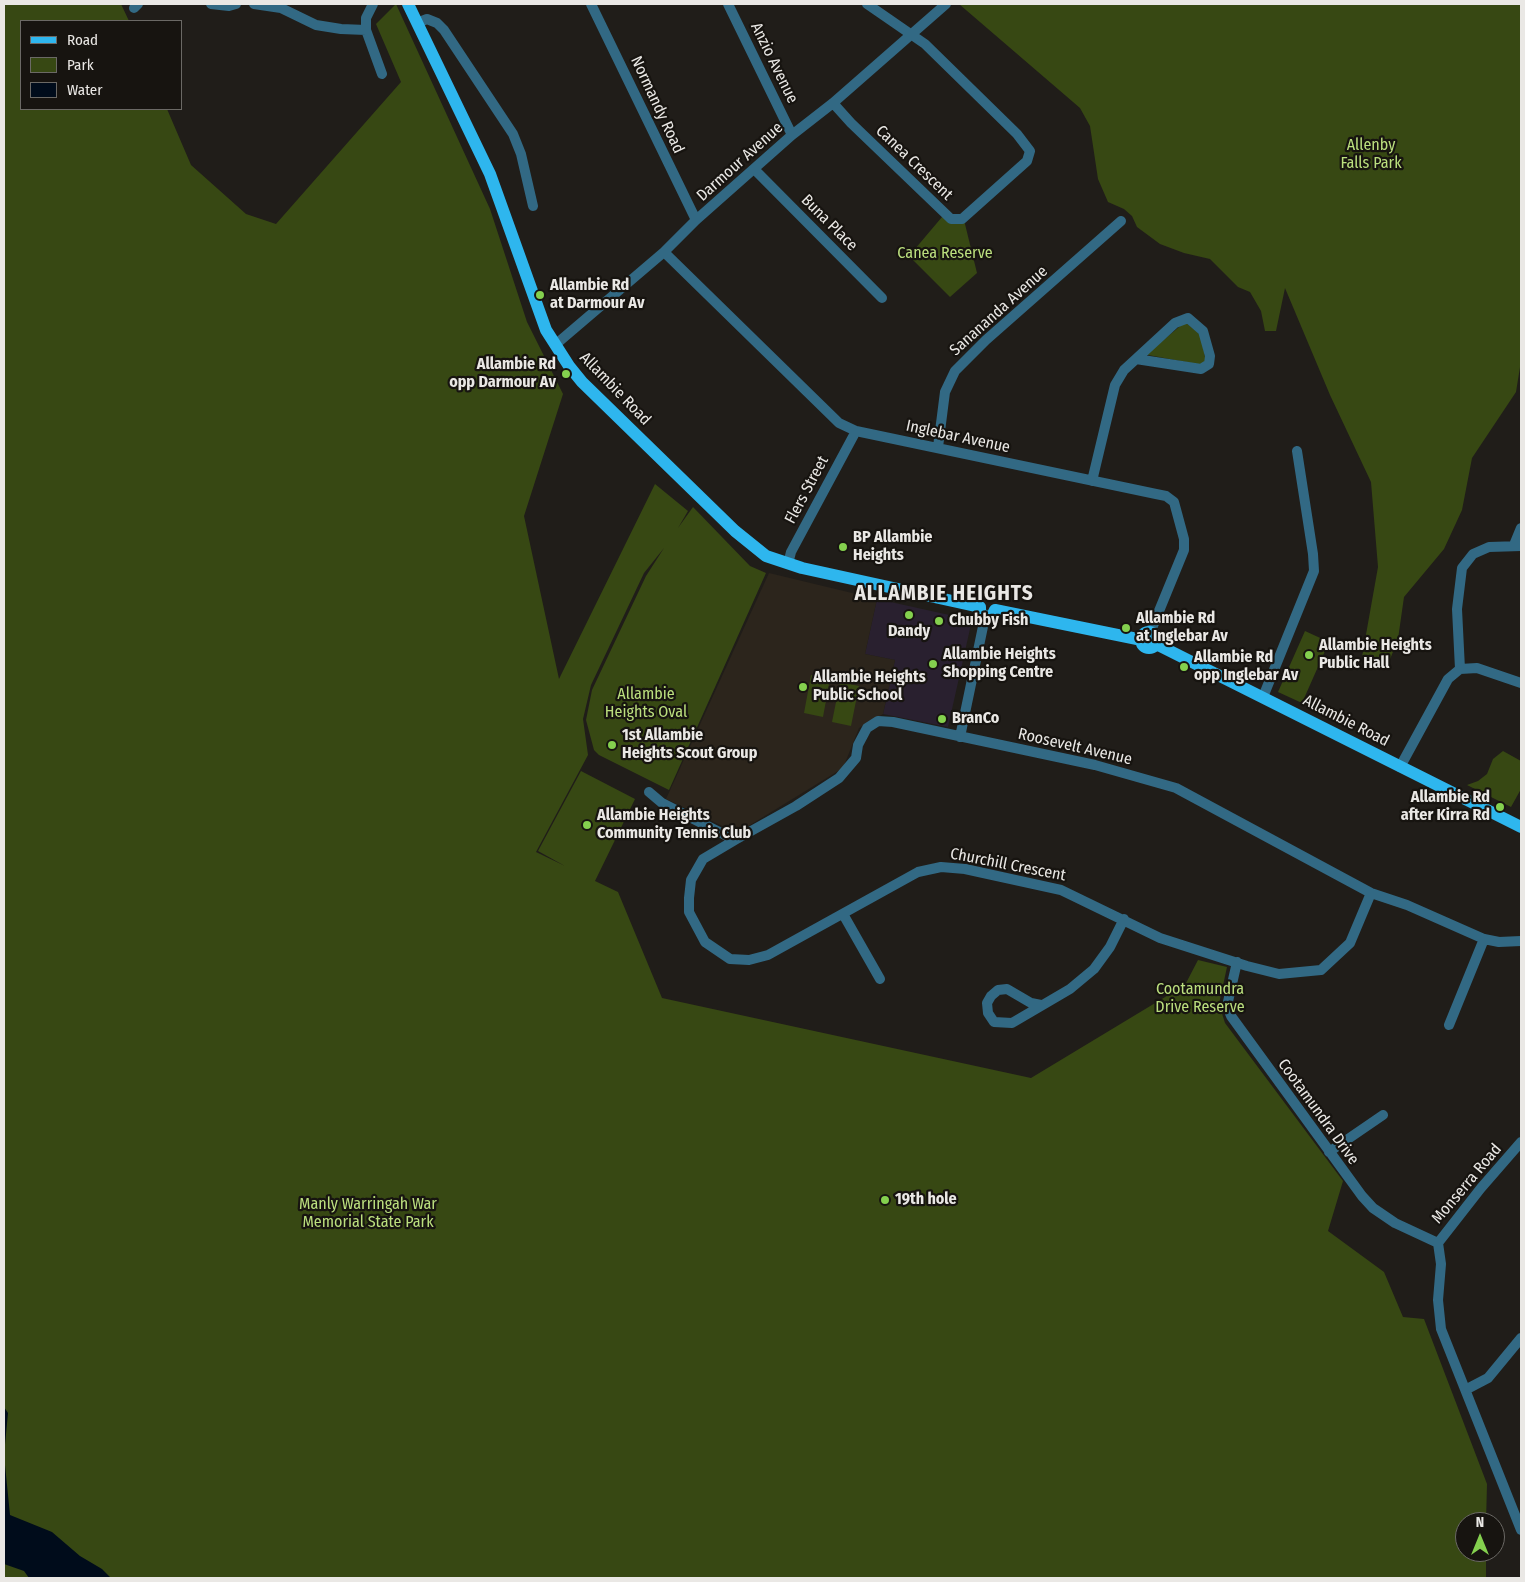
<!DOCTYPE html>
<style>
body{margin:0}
#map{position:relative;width:1525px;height:1582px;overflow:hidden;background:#201d19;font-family:"Fira Sans Condensed",sans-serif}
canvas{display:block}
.frame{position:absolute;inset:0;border:5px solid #eae8e5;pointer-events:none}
.legend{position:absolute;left:20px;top:20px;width:162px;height:90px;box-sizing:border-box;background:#171410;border:1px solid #6b6965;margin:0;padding:6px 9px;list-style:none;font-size:15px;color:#eae8e5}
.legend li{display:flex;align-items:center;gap:10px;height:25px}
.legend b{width:25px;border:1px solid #6b6965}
.north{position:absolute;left:1455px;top:1512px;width:50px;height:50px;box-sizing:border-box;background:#171410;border:1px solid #6b6965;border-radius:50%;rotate:0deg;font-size:14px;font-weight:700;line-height:20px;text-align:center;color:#eae8e5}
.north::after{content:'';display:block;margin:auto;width:18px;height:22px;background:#84d04e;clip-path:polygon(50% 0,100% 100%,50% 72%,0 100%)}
</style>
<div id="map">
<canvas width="1525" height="1582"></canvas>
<div class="frame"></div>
<ul class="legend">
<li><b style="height:6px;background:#2eb6ee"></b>Road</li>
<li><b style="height:14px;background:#374813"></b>Park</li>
<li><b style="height:14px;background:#000c1b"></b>Water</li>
</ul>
<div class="north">N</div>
</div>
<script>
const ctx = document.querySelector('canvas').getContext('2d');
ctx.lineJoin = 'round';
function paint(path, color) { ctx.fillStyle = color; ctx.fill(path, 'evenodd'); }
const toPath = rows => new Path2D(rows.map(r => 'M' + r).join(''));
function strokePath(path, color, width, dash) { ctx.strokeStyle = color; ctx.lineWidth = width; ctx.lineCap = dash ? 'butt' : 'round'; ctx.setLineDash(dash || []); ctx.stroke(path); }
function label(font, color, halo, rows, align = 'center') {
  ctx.font = font + ' "Fira Sans Condensed",sans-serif'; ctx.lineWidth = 4.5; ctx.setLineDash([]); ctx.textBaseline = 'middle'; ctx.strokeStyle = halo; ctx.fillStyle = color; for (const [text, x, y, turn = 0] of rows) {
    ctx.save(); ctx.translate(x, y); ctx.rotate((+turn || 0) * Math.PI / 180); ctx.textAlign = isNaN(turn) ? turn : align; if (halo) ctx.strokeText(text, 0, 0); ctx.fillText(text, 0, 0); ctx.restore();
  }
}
const commercial = toPath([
 [877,599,972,620,948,727,883,714,895,660,865,654]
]);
const built = toPath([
 [769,573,877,599,865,654,895,660,883,714,859,728,843,768,737,833,666,799]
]);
const green = toPath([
 [4,4,121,4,129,21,21,21,21,109,167,109,191,165,246,214,276,224,401,82,376,24,396,4,490,209,527,322,563,394,524,516,559,679,655,484,688,511,678,528,693,507,750,566,766,573,669,790,599,755,594,750,586,720,592,690,646,576,664,548,644,573,591,685,583,719,588,755,536,852,565,866,538,851,581,771,635,799,595,881,618,892,662,998,1031,1078,1185,985,1198,960,1227,967,1219,1004,1225,1023,1343,1181,1328,1231,1384,1272,1403,1317,1424,1319,1487,1484,1486,1522,1465,1522,1465,1552,1486,1552,1486,1578,4,1578],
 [959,4,1521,4,1521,361,1516,392,1472,458,1462,510,1444,549,1404,597,1398,639,1387,667,1362,657,1378,567,1371,482,1330,395,1285,288,1276,331,1265,331,1261,311,1250,292,1238,287,1210,259,1184,253,1160,244,1137,227,1132,216,1124,209,1108,202,1098,179,1090,126,1080,108],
 [942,217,964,220,977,273,950,297,909,256],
 [1185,322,1201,335,1206,363,1202,365,1148,355,1148,353],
 [1305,631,1329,642,1302,703,1278,692],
 [811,675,830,679,823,717,804,713],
 [840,682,859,686,851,726,832,722],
 [1503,751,1521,761,1521,789,1511,807,1467,785,1478,781,1487,774,1493,759]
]);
const water = toPath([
 [4,1407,8,1413,4,1455,10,1515,52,1532,80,1556,102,1569,111,1578,29,1578,24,1571,4,1564]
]);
const minor = toPath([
 [211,4,229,6,236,4],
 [254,4,281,8,316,25,341,29,366,30],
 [373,4,366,18,366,30,382,74],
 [591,4,696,220],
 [728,4,792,135],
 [134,8,138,4],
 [417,23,427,19,437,23,444,30,513,134,521,154,533,206],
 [833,103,851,123,951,219,962,219,1027,161,1030,151,1017,134,925,44,867,4],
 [755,170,882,298],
 [664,252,839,423,856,431,1156,494,1166,496,1174,502,1184,539,1184,550,1150,633],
 [555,345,664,252,696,220,792,135,833,103,946,4],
 [938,447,945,392,955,371,986,340,1121,221],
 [1092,481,1115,385,1124,370,1175,323,1188,318,1203,331,1210,356,1209,364,1201,369,1136,359],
 [1514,545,1521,528],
 [788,564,791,552,856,431],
 [1460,669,1457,609,1462,568,1473,554,1489,547,1521,546],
 [1263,697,1314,571,1313,554,1297,451],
 [960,737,985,617],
 [1400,767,1448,679,1460,669,1477,668,1521,683],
 [649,792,662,803,735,840,796,806,839,778,856,758,858,745,867,728,878,721,893,722,1095,765,1176,788,1371,893,1407,905,1484,939,1499,942,1521,941],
 [735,840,703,859,691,880,689,898,689,912,705,942,730,959,749,960,768,955,918,872,941,867,965,869,1061,890,1160,938,1247,966,1279,974,1321,970,1350,943,1371,893],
 [843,914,880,979],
 [1237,962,1227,1006,1231,1016,1362,1196,1373,1208,1395,1223,1438,1243],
 [1041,1005,1031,1003,1007,989,998,990,991,996,987,1003,988,1013,994,1022,1012,1023,1070,989,1094,969,1110,947,1124,919],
 [1449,1025,1484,939],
 [1521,1142,1481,1188,1438,1243,1441,1264,1438,1300,1441,1329,1521,1530],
 [1329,1152,1383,1115],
 [1467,1389,1488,1378,1521,1338]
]);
const major = toPath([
 [408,4,490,174,546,330,569,366,582,382,735,531,766,556,802,568,980,607],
 [980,607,980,612,985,617,992,616,995,610],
 [995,610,1142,640],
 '1141 640a8 8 0 1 1 16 0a8 8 0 1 1-16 0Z',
 [1156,644,1521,827]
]);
const markers = [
 [540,295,5,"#84d04e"],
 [566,374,5,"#84d04e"],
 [843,547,5,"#84d04e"],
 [909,615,5,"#84d04e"],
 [939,621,5,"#84d04e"],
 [1126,628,5,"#84d04e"],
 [1309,655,5,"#84d04e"],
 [933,664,5,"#84d04e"],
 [1184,667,5,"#84d04e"],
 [803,687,5,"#84d04e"],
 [942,719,5,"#84d04e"],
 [612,745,5,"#84d04e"],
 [1500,807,5,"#84d04e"],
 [587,825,5,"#84d04e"],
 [885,1200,5,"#84d04e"]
];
const streetNames = [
 ["Anzio Avenue",774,63,64],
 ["Normandy Road",657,105,65],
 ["Darmour Avenue",740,162,-42],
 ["Canea Crescent",914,163,44],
 ["Buna Place",829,223,45],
 ["Sanananda Avenue",999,311,-42],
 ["Allambie Road",615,389,46],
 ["Inglebar Avenue",958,437,12],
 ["Flers Street",807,490,-62],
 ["Allambie Road",1346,721,27],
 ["Roosevelt Avenue",1075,747,13],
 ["Churchill Crescent",1008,865,11],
 ["Cootamundra Drive",1318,1112,54],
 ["Monserra Road",1467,1184,-50]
];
const parkNames = [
 ["Allenby",1371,146],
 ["Falls Park",1371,164],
 ["Canea Reserve",945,254],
 ["Allambie",646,695],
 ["Heights Oval",646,713],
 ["Cootamundra",1200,990],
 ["Drive Reserve",1200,1008],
 ["Manly Warringah War",368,1205],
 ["Memorial State Park",368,1223]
];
const poiNames = [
 ["Allambie Rd",550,286],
 ["at Darmour Av",550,304],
 ["Allambie Rd",556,365,"right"],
 ["opp Darmour Av",556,383,"right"],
 ["BP Allambie",853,538],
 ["Heights",853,556],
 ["Allambie Rd",1136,619],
 ["at Inglebar Av",1136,637],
 ["Chubby Fish",949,621],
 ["Dandy",909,632,"center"],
 ["Allambie Heights",1319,646],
 ["Public Hall",1319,664],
 ["Allambie Heights",943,655],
 ["Shopping Centre",943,673],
 ["Allambie Rd",1194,658],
 ["opp Inglebar Av",1194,676],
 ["Allambie Heights",813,678],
 ["Public School",813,696],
 ["BranCo",952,719],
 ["1st Allambie",622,736],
 ["Heights Scout Group",622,754],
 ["Allambie Rd",1490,798,"right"],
 ["after Kirra Rd",1490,816,"right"],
 ["Allambie Heights",597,816],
 ["Community Tennis Club",597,834],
 ["19th hole",895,1200]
];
const districtNames = [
 ["ALLAMBIE HEIGHTS",944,594]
];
paint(commercial, '#29202f');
paint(built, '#2c251c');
paint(green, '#374813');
paint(water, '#000c1b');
strokePath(minor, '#326984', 10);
strokePath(major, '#2eb6ee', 12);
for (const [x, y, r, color] of markers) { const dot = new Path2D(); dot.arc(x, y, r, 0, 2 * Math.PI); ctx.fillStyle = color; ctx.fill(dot); strokePath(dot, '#171410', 2); }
label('16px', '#eae8e5', '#171410', streetNames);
label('16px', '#bbdf7e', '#171410', parkNames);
label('bold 16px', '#eae8e5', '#171410', poiNames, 'left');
ctx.letterSpacing = '1px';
label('bold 21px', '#eae8e5', '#171410', districtNames);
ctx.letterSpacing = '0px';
</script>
